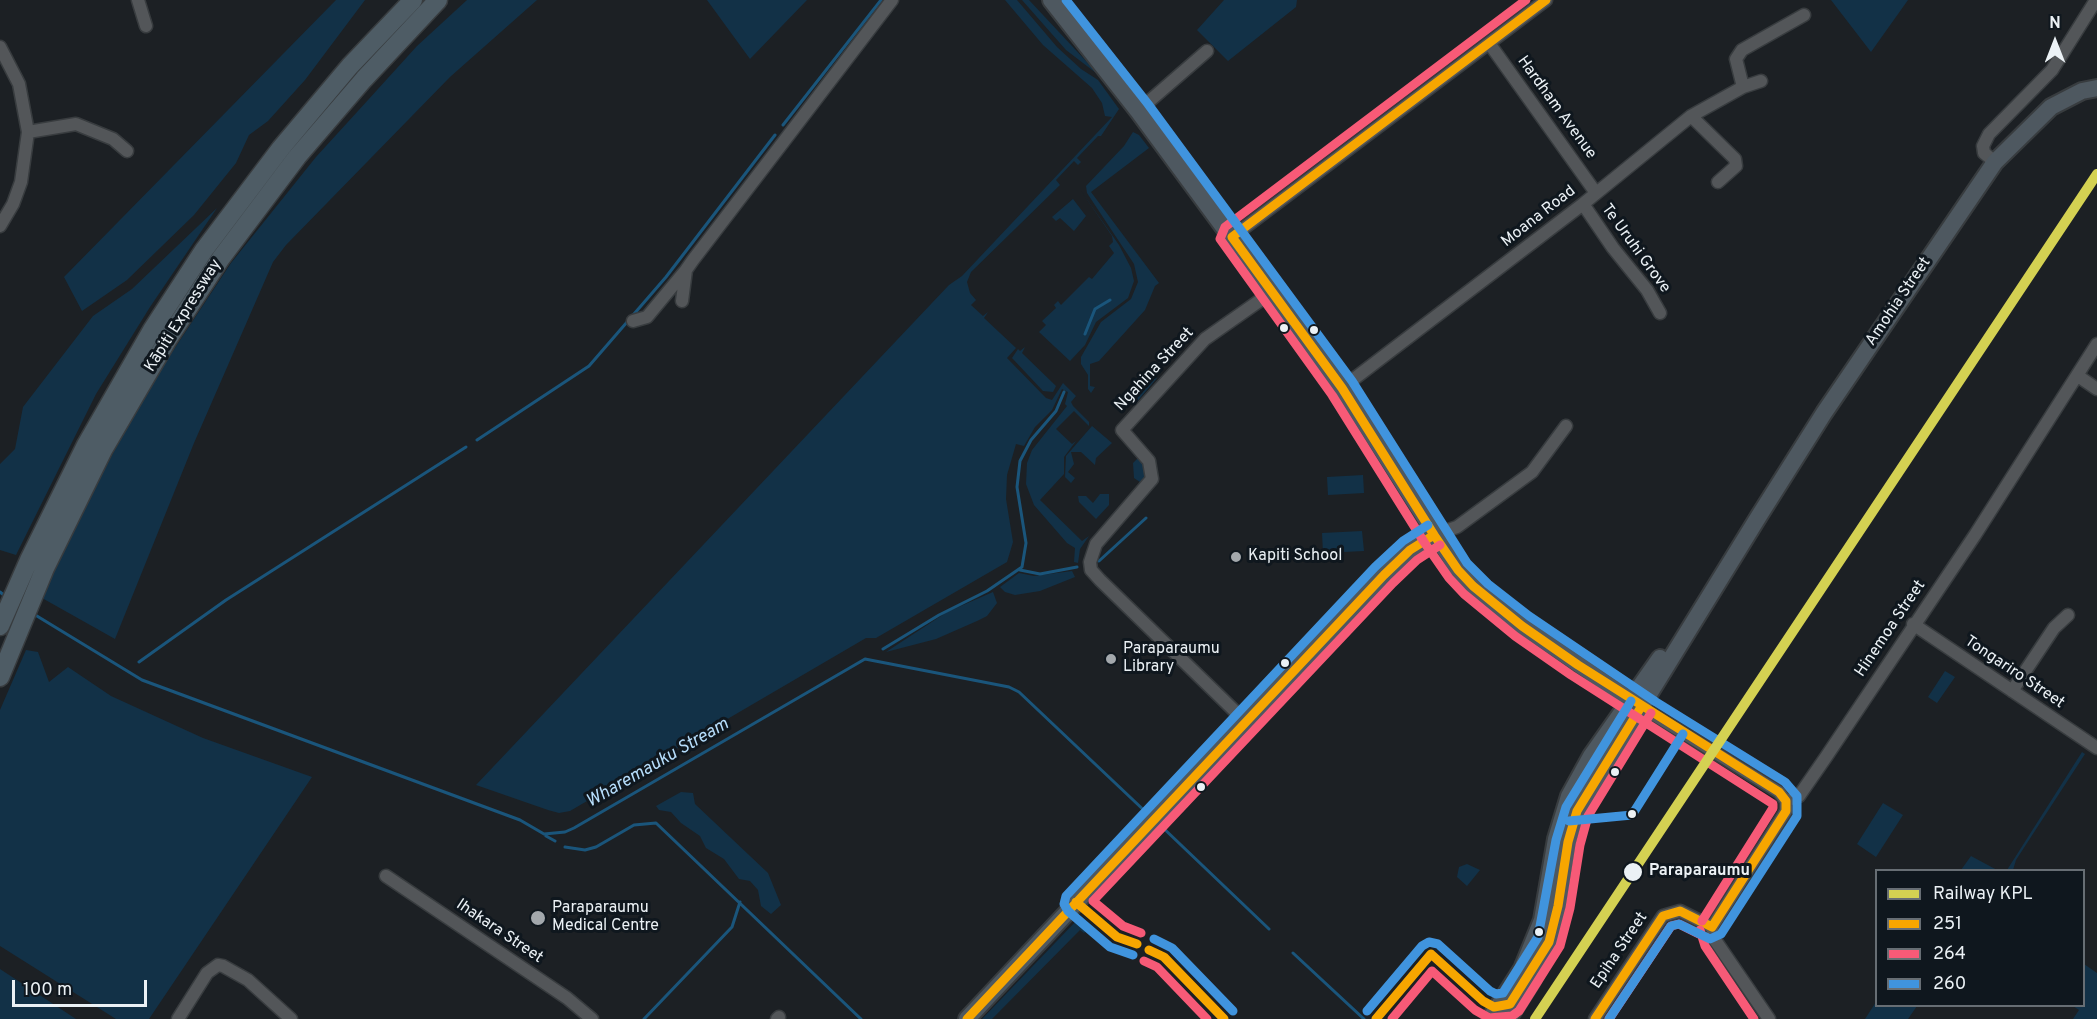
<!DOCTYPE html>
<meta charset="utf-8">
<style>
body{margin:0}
#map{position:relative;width:2097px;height:1019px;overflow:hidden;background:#1c2024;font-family:Overpass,sans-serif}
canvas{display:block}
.legend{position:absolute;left:1875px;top:869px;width:210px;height:138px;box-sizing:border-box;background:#0f171e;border:2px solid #676e74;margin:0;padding:8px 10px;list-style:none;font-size:18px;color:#ebf1f5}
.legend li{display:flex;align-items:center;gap:12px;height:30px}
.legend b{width:30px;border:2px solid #676e74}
.north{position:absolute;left:2025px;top:12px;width:60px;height:60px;-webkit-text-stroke:4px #0f171e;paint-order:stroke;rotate:0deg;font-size:16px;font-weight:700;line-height:24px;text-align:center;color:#ebf1f5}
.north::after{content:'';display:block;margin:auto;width:21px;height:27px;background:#ebf1f5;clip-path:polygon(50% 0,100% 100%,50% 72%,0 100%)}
.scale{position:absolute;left:12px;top:980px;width:135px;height:27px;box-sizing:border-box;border:3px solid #ebf1f5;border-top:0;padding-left:8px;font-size:18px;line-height:21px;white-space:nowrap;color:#ebf1f5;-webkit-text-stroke:4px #0f171e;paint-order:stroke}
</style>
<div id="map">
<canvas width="2097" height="1019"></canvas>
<ul class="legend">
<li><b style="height:8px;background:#d4d152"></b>Railway KPL</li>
<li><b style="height:8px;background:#f7a600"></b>251</li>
<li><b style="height:8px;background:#f75a77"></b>264</li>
<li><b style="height:8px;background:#4094de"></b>260</li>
</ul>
<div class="north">N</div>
<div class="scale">100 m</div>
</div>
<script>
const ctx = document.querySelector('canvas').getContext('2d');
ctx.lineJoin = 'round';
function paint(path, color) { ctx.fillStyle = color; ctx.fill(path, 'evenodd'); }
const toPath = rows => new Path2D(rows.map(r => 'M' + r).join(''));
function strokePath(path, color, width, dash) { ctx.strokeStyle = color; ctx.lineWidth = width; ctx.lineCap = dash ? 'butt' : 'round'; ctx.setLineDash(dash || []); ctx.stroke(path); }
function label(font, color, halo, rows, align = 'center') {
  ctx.font = font + ' Overpass,sans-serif'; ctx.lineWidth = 6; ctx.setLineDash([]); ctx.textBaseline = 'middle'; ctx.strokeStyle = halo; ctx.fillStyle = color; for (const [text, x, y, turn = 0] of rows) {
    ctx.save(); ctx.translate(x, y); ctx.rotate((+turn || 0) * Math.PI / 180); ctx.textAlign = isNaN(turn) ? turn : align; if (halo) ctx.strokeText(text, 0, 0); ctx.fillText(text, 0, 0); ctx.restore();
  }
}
const green = toPath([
 [336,0,365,0,305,80,268,121,249,135,236,163,194,215,127,280,82,311,64,277],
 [467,0,537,0,450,77,286,245,273,262,194,443,115,639,42,598,64,546,120,440,159,372,231,263,316,157,368,100,417,46],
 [707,0,807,0,750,59],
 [1005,0,1017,0,1057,47,1081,69,1098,80,1119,109,1101,136,1098,136,1077,158,1081,162,1078,165,1074,161,1056,180,1060,185,971,272,967,282,970,293,976,300,971,305,983,316,988,312,984,318,1016,348,1007,358,1046,398,1052,400,1063,383,1076,396,1071,402,1073,406,1089,422,1089,426,1074,411,1056,429,1072,444,1076,441,1064,457,1064,474,1040,500,1082,541,1089,536,1080,549,1078,563,1074,562,1075,548,1067,543,1034,505,1026,484,1027,463,1032,450,1067,406,1065,404,1068,392,1062,389,1052,410,1035,427,1024,446,1016,444,1007,475,1006,499,1013,542,1007,562,876,638,866,638,570,811,559,813,548,810,476,785,949,285,962,276,1112,117,1105,116,1102,103,1092,88,1043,45],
 [1022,0,1029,0,1100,76,1066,50],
 [1224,0,1297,0,1296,7,1228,61,1197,30],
 [1831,0,1908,0,1871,52],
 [1133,132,1139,135,1149,148,1091,192,1159,283,1155,286,1145,310,1099,361,1090,364,1090,386,1095,387,1091,393,1088,389,1088,375,1081,364,1081,357,1101,322,1131,299,1138,282,1134,264,1087,193,1086,186,1124,146],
 [1081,191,1119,245,1131,268,1134,281,1128,298,1096,322,1085,345,1070,361,1039,332,1046,325,1042,321,1056,308,1054,305,1058,301,1061,305,1089,277,1092,279,1114,253,1109,246,1113,242,1112,236],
 [1073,199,1086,216,1074,231,1060,218,1056,221,1052,217],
 [217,208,150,307,96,394,16,555,0,550,0,464,15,449,23,407,93,316,132,289],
 [1025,347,1022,353,1056,386,1053,392,1043,391,1012,358,1018,349,1020,351],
 [1150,372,1157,378,1135,404,1131,401],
 [1092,426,1112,443,1096,458,1095,465,1081,452,1071,452,1074,464,1068,472,1075,478,1071,483,1065,477,1066,456],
 [1140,456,1144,461,1147,477,1143,484,1134,478,1133,463],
 [1363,475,1364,493,1328,495,1327,477],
 [1100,494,1109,494,1109,505,1096,519,1079,502,1078,496,1086,496,1093,503],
 [1362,531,1364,551,1323,553,1322,533],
 [1072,571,1075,577,1040,591,1015,595,1005,592,1000,587,1019,573,1034,576],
 [993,592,997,603,987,616,977,621,936,639,886,652,947,612],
 [26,650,38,652,49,682,68,667,111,696,203,738,312,777,149,1019,116,1019,0,946,0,710],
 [1945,671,1955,677,1937,703,1928,697],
 [2082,752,2085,754,2016,860,2013,870,2007,870],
 [681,792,693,793,695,804,768,873,781,905,771,914,761,906,758,890,750,881,739,879,724,859,706,848,700,836,681,823,671,812,659,810,656,806],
 [1883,803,1903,815,1876,857,1857,844],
 [1971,856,1997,870,1961,870],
 [1467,864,1480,870,1467,886,1457,877,1459,867],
 [1078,919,1086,921,1105,941,1089,929,1084,933,1080,930,992,1019,982,1019],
 [2084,964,2097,973,2097,1019,2073,1019,2079,1010,2073,1006,2084,1006],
 [0,969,76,1019,0,1019],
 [1876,1002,1876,1006,1917,1006,1908,1019,1865,1019]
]);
const stream = toPath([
 [783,125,881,0],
 [1085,334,1095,309,1110,300],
 [477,440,589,366,666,277,775,135],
 [1099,561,1146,518],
 [1020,570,1040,574,1077,567],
 [0,592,6,597],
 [32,613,142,680,520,820,544,834,565,832,574,828,865,659,1009,687,1019,692,1150,816],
 [883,649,939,615,987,591,1022,567,1026,543,1017,487,1020,461,1031,440,1056,411,1064,392],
 [139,662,226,600,466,447],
 [1159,824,1269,929],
 [546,836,555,841],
 [565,847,585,850,596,847,634,825,656,823,861,1019],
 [1293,953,1364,1019],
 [644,1019,732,927,740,902]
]);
const minor = toPath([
 [138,0,146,26],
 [1489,43,1596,193],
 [0,47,19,84,28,132,21,182,13,204,0,226],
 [1743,87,1736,59,1742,50,1804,15],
 [1138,111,1207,51],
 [1691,116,1735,159,1736,166,1718,182],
 [28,132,76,124,113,139,127,151],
 [1995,162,1984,153,1983,146,1989,134,2052,70,2096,0],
 [1583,204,1613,248,1647,290,1660,313],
 [1232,237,1546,0],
 [682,301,686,270,693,260,892,0],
 [633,321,647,317,686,270],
 [2078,376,2097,389],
 [1342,388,1583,204,1691,116,1743,87,1761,81],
 [1434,535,1457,527,1532,472,1566,426],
 [1913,624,2097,748],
 [2012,691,2054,628,2068,615],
 [1641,707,1779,792,1786,801],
 [1245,721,1100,580,1091,570,1090,562,1096,544,1152,479,1149,461,1122,430,1205,339,1272,292],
 [1786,801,1799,796,1826,757,1975,535,2097,344],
 [386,876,567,998,592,1019],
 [1712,927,1786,811,1786,801],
 [1712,927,1715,940,1769,1019],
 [178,1019,207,973,218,965,223,966,248,980,291,1019],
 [777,1019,779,1017],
 [1595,1019,1663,916,1680,911,1712,927]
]);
const major = toPath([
 [1051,0,1138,111,1342,388,1458,570,1480,593,1522,626,1641,707],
 [967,1019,1384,575,1410,550,1434,535],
 [1490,1019,1522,969,1542,920,1556,839,1569,796,1591,756,1660,658],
 [1508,1019,1532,981,1549,942,1558,906,1568,842,1577,811,1759,516,1824,413,1995,162,2051,107,2082,91,2097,88]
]);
const highway = toPath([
 [0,626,29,560,86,445,152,330,204,250,281,148,350,66,413,0],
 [0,677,45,568,103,450,168,339,221,258,297,157,364,79,438,0]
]);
const bus1 = toPath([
 [1546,0,1232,237,1342,388,1434,535,1458,570,1473,586,1522,626,1578,665,1779,792,1786,801,1786,811,1712,927,1680,911,1663,916,1595,1019],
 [1076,902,1117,937,1137,944],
 [1149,950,1164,957,1224,1019],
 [967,1019,1384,575,1410,550,1434,535],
 [1376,1019,1431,954,1483,1001,1494,1007,1510,1004,1549,942,1558,906,1568,842,1577,811,1641,707]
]);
const bus2 = toPath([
 [1526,0,1225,227,1220,239,1332,395,1424,542,1449,578,1464,594,1515,636,1571,675,1773,804,1773,808,1702,921],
 [1700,930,1705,946,1754,1019],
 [1141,933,1123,926,1093,901,1393,583,1417,560,1440,545],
 [1144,961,1157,967,1207,1019],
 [1392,1019,1432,971,1475,1010,1489,1018,1512,1016,1519,1011,1560,946,1570,908,1580,845,1588,816,1651,713],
 [1609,1019,1671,926,1679,924,1707,938]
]);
const bus3 = toPath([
 [1066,0,1148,104,1352,381,1467,563,1488,584,1529,616,1656,702,1785,782,1797,796,1797,816,1721,934,1710,939,1679,924,1671,926,1609,1019],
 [1569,821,1632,815,1683,734],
 [1154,939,1172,948,1233,1011],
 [1133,955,1110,947,1068,911,1064,904,1066,896,1375,567,1403,541,1428,525],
 [1367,1011,1422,946,1429,942,1438,944,1490,991,1496,994,1503,993,1538,937,1556,840,1566,807,1631,701]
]);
const rail1 = toPath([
 [1535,1019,2097,174]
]);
const markers = [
 [1284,328,5,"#ebf1f5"],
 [1314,330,5,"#ebf1f5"],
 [1236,557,6,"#a3a8ac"],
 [1111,659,6,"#a3a8ac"],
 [1285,663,5,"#ebf1f5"],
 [1615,772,5,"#ebf1f5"],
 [1201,787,5,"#ebf1f5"],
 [1632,814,5,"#ebf1f5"],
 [1633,872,10,"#ebf1f5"],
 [538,918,8,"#a3a8ac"],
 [1539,932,5,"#ebf1f5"]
];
const streetNames = [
 ["Hardham Avenue",1556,108,54],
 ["Moana Road",1539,217,-38],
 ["Te Uruhi Grove",1635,249,54],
 ["Amohia Street",1899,302,-56],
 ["Kāpiti Expressway",184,316,-58],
 ["Ngahina Street",1155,370,-47],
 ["Hinemoa Street",1891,629,-56],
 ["Tongariro Street",2014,673,34],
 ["Ihakara Street",499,932,34],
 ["Epiha Street",1620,951,-56]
];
const poiNames = [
 ["Kapiti School",1248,557],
 ["Paraparaumu",1123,650],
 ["Library",1123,668],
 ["Paraparaumu",552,909],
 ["Medical Centre",552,927]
];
const stopNames = [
 ["Paraparaumu",1649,872]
];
const waterNames = [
 ["Wharemauku Stream",658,764,-30]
];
paint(green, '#123147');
strokePath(stream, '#1a557b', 3);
strokePath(minor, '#383c3f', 15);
strokePath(major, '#383c3f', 20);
strokePath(highway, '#383c3f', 21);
strokePath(minor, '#535659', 12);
strokePath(major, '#4e5860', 16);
strokePath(highway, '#4e5c65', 18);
strokePath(bus1, '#f7a600', 9);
strokePath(bus2, '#f75a77', 9);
strokePath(bus3, '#4094de', 9);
strokePath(rail1, '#d4d152', 10);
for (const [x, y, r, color] of markers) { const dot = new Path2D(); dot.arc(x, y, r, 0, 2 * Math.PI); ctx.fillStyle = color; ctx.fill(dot); strokePath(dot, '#0f171e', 2); }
label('16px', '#ebf1f5', '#0f171e', streetNames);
label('16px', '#ebf1f5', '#0f171e', poiNames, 'left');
label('bold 16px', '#ebf1f5', '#0f171e', stopNames, 'left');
label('italic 18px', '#b6ddfb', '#0f171e', waterNames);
</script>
